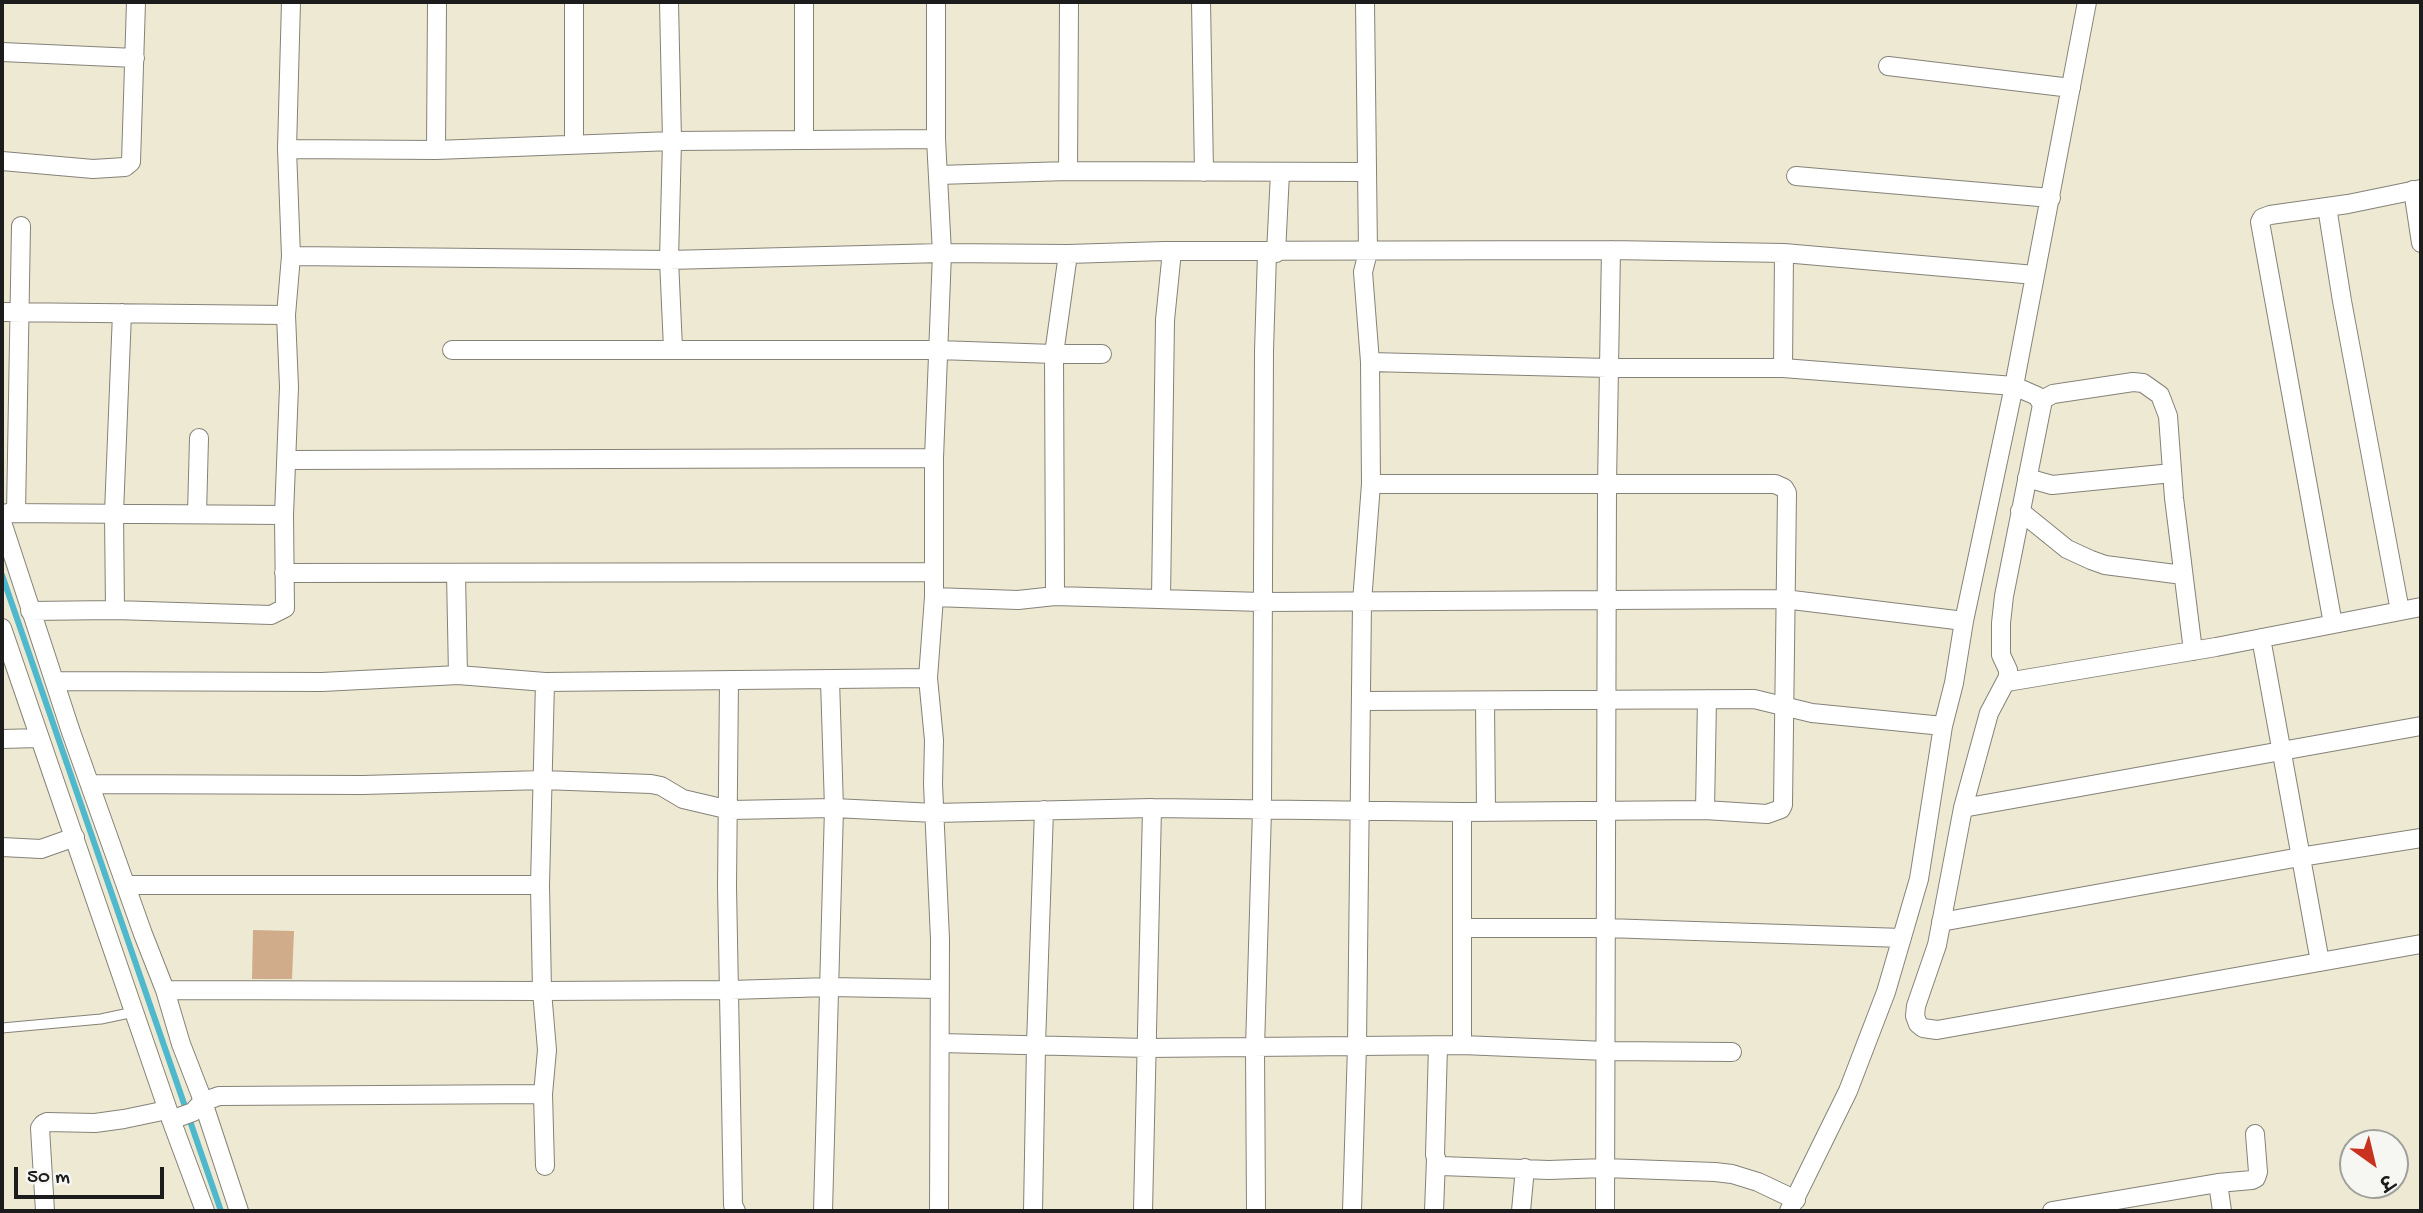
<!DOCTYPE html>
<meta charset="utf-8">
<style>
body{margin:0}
#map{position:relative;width:2423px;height:1213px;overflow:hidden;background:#eee9d3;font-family:"Gochi Hand","Playpen Sans Deva",sans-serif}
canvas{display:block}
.frame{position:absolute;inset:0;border:4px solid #1c1c1c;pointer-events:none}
.north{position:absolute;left:2339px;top:1129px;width:70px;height:70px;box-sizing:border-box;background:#f6f6f2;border:2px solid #9f9f9c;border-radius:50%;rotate:146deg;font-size:19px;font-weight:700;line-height:28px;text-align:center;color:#1c1c1c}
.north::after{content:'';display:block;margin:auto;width:24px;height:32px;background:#c8321e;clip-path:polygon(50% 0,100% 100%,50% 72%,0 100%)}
.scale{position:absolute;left:14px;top:1167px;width:150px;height:32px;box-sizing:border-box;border:4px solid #1c1c1c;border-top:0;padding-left:9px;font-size:21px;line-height:24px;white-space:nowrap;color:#1c1c1c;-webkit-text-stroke:5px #f6f6f2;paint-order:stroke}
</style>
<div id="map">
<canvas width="2423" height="1213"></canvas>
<div class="frame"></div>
<div class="north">उ</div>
<div class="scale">50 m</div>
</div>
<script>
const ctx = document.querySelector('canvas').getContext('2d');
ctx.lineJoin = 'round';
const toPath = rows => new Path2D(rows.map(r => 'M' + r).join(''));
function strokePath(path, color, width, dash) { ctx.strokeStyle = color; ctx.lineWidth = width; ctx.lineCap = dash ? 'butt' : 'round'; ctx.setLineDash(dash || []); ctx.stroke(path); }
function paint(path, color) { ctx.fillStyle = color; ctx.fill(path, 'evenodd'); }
const stream = toPath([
 [2,575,221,1211]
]);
const building = toPath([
 [253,930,294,931,292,979,252,979]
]);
const lane = toPath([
 [2,1028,101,1019,134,1012]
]);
const street = toPath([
 [574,2,574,143],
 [669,2,672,141,669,260,673,348],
 [804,2,804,140],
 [936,2,936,139,942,253,934,458,934,597,928,678,934,740,933,784,940,939,939,1211],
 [1201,2,1204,172],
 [2,52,135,58],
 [1888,66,2071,88],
 [287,149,436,150,672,141,936,139],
 [436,150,437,2],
 [2,161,93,169,125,167,131,162,136,2],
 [1068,171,1069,2],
 [938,175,1068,171,1367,172],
 [1796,176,2051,198],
 [2413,190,2421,243],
 [2327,207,2342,301,2400,611],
 [1276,253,1280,173],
 [291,256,669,260,942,253,1068,254,1164,251,1611,250,1784,253,2035,275],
 [2,312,286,315],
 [452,350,938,350,1054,354,1102,354],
 [1370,362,1608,368,1783,368,2014,386,2037,396,2042,405,2041,410,2004,596,2001,623,2001,655,2008,670,2008,677,1989,713,1963,808,1937,945,1916,1006,1915,1016,1918,1024,1923,1028,1937,1030,2421,944],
 [1783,368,1784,253],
 [2040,401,2053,394,2133,382,2143,383,2160,395,2168,416,2174,498,2193,651],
 [287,460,934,458],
 [2027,478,2052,485,2172,473],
 [2020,511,2067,549,2091,560,2105,565,2183,575],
 [7,513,284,515],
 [16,513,21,226],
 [197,514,199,438],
 [2,522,71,732,143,934,165,990,181,1044,200,1093,239,1211],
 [284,573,934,572],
 [456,573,458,675],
 [1055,596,1054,354,1068,254],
 [934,597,1018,600,1055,596,1262,602,1784,599,1964,621],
 [1161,599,1165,320,1172,251],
 [115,610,114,513,122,313],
 [30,611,115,610,271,615,285,608,284,515,289,387,286,315,291,256,287,149,291,2],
 [2333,624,2260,222,2262,218,2270,215,2348,204,2421,189],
 [2,628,173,1125,205,1211],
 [2261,638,2320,962],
 [729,680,727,887,733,1205,736,1211],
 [55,681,322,682,458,675,545,682,928,678],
 [545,682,540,885,542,991,547,1050,543,1094,545,1166],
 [2007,682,2216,647,2421,607],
 [1362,701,1754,699,1812,713,1943,726],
 [1485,701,1486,811],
 [2,739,39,738],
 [90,784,363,785,543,780,651,784,661,786,683,799,730,810,834,808,935,813,1152,808,1462,812,1705,810,1767,814,1781,809,1783,805,1787,493,1784,488,1775,484,1371,484],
 [1963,808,2421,726],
 [1705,810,1707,699],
 [1462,812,1462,1045],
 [2,847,41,849,75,837],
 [126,885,540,885],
 [1941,922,2300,857,2421,838],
 [1464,928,1606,928,1902,938],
 [165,990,542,991,730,990,830,987,938,989],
 [940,1043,1146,1048,1462,1045,1606,1051,1732,1052],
 [1438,1046,1435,1155,1438,1164,1441,1166,1549,1170,1604,1168,1715,1172,1732,1174,1758,1182,1796,1200],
 [171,1120,193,1112,202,1102,219,1096,543,1094],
 [2218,1183,2222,1211],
 [45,1211,40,1128,43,1124,47,1122,95,1123,124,1119,167,1110],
 [823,1211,834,808,830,680],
 [1033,1211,1036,1045,1044,810],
 [1143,1211,1152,808],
 [1256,1211,1255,1048,1262,810,1264,351,1267,253],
 [1352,1211,1357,1046,1362,602,1371,484,1370,362,1363,272,1368,252,1365,2],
 [1434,1211,1436,1159],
 [1521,1211,1525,1168],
 [1605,1211,1607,485,1611,250],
 [1789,1211,1848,1091,1886,992,1919,879,1943,726,1954,683,1964,621,2014,386,2087,2],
 [2052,1211,2218,1183,2252,1180,2256,1178,2258,1172,2255,1134]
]);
strokePath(stream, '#4fb8cd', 6);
paint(building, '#d0ac8a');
strokePath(lane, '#858278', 11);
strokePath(street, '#858278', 20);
strokePath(lane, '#fff', 9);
strokePath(street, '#fff', 18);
</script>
